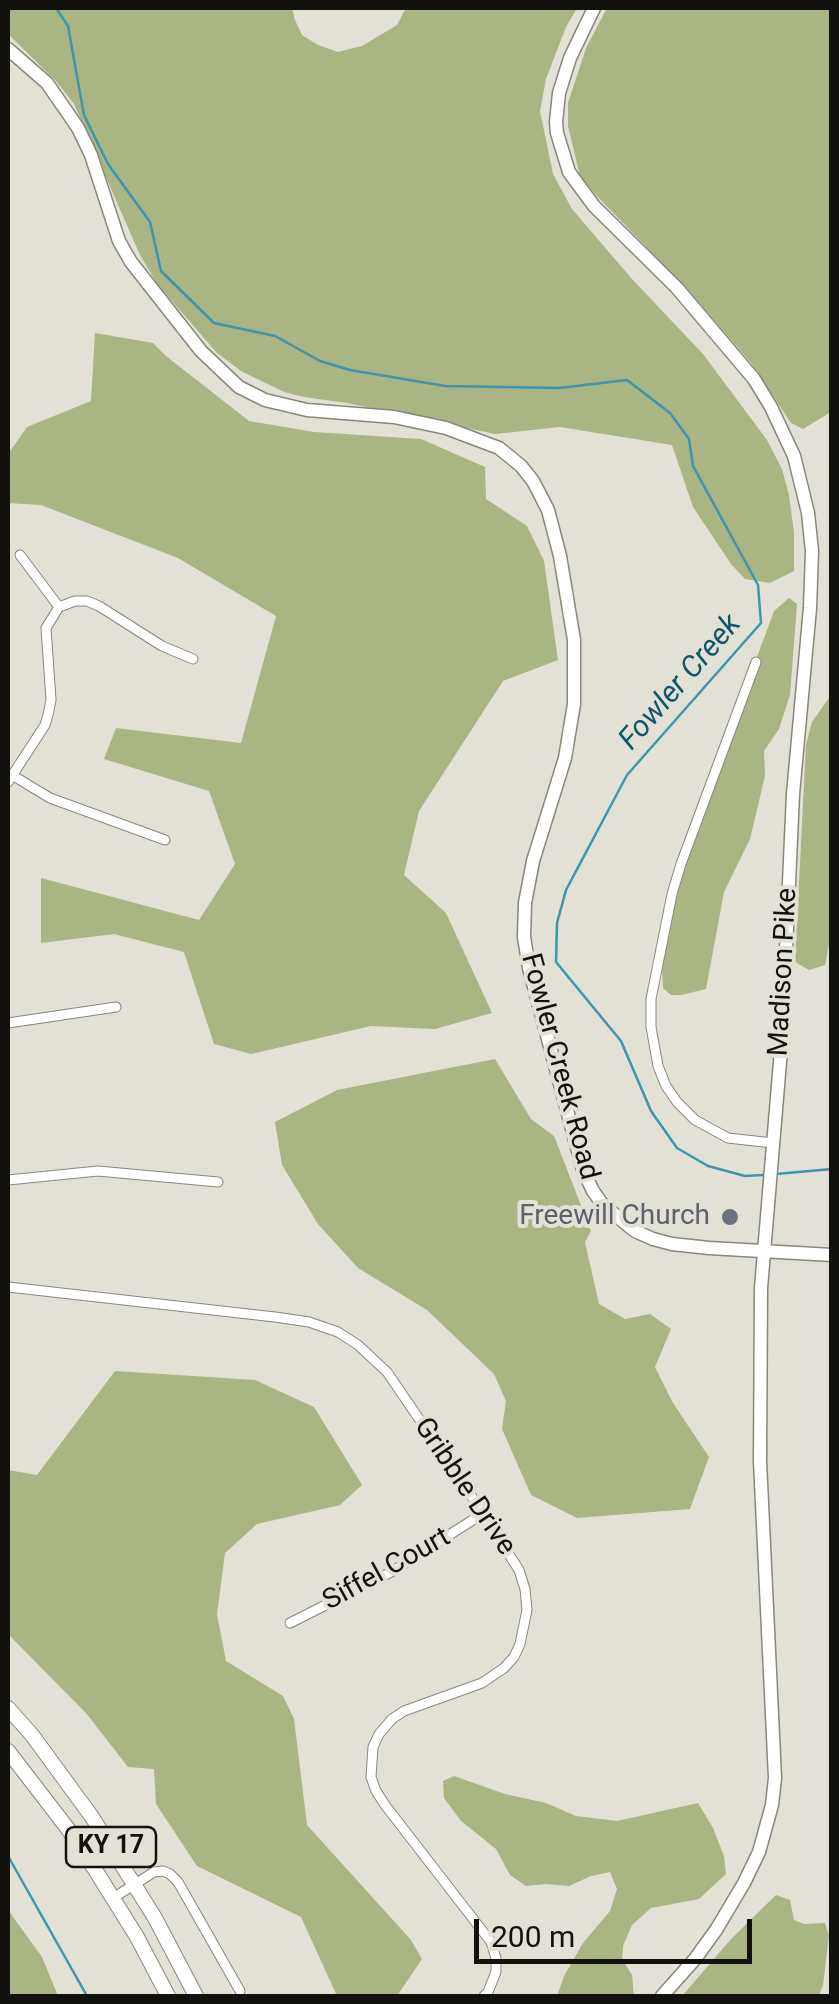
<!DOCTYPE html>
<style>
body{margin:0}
#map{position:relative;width:839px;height:2004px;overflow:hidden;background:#e3e0d5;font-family:Roboto,sans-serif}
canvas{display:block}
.frame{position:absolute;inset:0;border:10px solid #13110e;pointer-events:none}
.scale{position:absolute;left:474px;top:1919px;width:278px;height:45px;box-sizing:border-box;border:5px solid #13110e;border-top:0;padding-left:12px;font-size:30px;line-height:35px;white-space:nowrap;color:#13110e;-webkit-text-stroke:8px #e3e0d5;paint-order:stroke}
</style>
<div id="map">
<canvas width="839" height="2004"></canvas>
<div class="frame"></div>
<div class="scale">200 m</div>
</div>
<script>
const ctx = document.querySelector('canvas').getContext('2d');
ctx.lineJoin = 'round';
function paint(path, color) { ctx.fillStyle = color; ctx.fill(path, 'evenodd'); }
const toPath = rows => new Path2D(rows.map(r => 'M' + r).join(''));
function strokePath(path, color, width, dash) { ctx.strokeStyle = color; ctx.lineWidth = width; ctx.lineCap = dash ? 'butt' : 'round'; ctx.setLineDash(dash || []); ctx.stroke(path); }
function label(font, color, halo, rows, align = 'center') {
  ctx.font = font + ' Roboto,sans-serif'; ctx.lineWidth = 8; ctx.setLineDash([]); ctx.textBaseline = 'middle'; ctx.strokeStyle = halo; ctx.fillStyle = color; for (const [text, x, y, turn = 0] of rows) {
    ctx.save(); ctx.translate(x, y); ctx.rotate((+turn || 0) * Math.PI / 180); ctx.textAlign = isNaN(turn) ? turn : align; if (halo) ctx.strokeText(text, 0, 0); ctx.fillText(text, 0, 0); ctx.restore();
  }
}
const green = toPath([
 [8,8,292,8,295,20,302,35,318,45,338,52,362,46,397,25,406,8,577,8,566,27,546,79,540,111,553,174,572,209,632,279,703,354,767,440,782,469,789,495,794,533,794,571,770,583,745,579,731,564,693,507,672,445,560,427,495,434,347,403,304,397,284,392,241,371,217,353,158,285,140,255,74,104,56,81,8,34],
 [607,8,831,8,831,412,803,429,791,423,751,363,688,290,597,196,580,176,568,126,568,103,586,48],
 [95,333,153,343,166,356,249,421,314,432,421,439,485,467,486,499,527,526,544,561,558,660,503,681,419,811,404,875,446,913,492,1013,435,1029,371,1026,251,1054,214,1044,184,952,114,934,41,943,41,878,199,920,235,864,209,791,104,759,116,728,241,743,276,616,178,558,41,505,8,503,8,454,27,427,91,401],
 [789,598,797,604,790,695,779,729,764,751,765,776,750,839,724,892,706,989,681,995,671,995,663,988,661,943,705,798,774,611],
 [831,695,830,939,825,965,809,970,795,962,806,745,812,722],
 [495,1059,531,1119,554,1136,591,1231,585,1242,599,1304,625,1319,650,1314,671,1329,655,1367,673,1403,709,1457,690,1509,577,1518,531,1495,502,1429,506,1401,494,1374,427,1310,358,1268,318,1224,282,1165,275,1122,337,1090],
 [115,1371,255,1380,314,1407,362,1485,340,1505,257,1524,225,1553,217,1614,226,1661,283,1696,294,1719,307,1825,411,1940,422,1959,397,1996,337,1996,301,1917,197,1866,156,1804,154,1769,128,1767,86,1713,8,1634,8,1470,37,1475],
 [454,1776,505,1794,546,1803,576,1816,617,1821,698,1803,713,1828,724,1856,726,1874,699,1899,651,1908,632,1925,623,1946,622,1959,632,1975,634,1996,557,1996,564,1976,583,1943,610,1911,617,1889,610,1872,591,1876,569,1886,545,1884,526,1886,510,1875,496,1849,461,1821,444,1798,443,1781],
 [776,1895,790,1900,794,1920,804,1924,825,1923,829,1936,823,1985,819,1996,682,1996,732,1938],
 [8,1910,42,1957,58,1996,8,1996]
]);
const stream = toPath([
 [56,8,68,26,84,115,108,164,150,222,161,271,214,323,275,336,320,361,350,370,445,386,559,388,627,380,670,413,689,439,693,466,758,585,761,623,627,775,566,890,557,923,556,962,621,1041,651,1111,677,1148,708,1166,745,1176,763,1175],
 [776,1174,832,1169],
 [8,1856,87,1996]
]);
const street = toPath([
 [20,555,59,607],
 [756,662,681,864,672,894,651,999,651,1027,658,1066,666,1086,677,1102,695,1120,728,1138,773,1143],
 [12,775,50,798,165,840],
 [8,782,45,725,48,715,51,700,46,628,59,607,75,601,87,601,99,606,162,646,193,659],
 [8,1023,116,1007],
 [8,1180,98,1171,218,1182],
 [8,1287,275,1317,309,1322,338,1332,358,1345,387,1372,467,1489,519,1570,525,1589,527,1610,520,1644,514,1657,504,1668,482,1683,404,1711,392,1719,379,1734,373,1747,371,1777,376,1791,385,1805,491,1942,496,1958,496,1972,488,1992,484,1996],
 [290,1623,393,1571,482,1514],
 [113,1898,154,1872,163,1871,170,1874,178,1882,240,1991]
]);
const secondary = toPath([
 [594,8,570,58,559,93,556,122,557,133,569,172,594,206,677,288,754,379,771,407,794,456,808,513,812,551,810,608,793,794,782,1038,761,1288,760,1461,775,1778,772,1805,759,1852,744,1883,716,1930,695,1959,662,1996],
 [8,49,47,83,78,128,91,155,119,241,131,262,201,351,239,387,265,400,307,410,394,417,446,428,499,448,521,466,533,481,548,510,560,556,574,640,574,704,565,758,533,861,525,903,524,937,529,968,583,1170,593,1191,603,1205,635,1231,653,1239,672,1244,709,1248,832,1255]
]);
const primary = toPath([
 [8,1708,32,1735,92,1817,155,1918,196,1996],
 [8,1751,68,1829,94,1868,137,1937,168,1996]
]);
const markers = [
 [730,1217,10,"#6b7280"]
];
const shields = [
 [111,1847,90]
];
const shieldNames = [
 ["KY 17",111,1847]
];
const streetNames = [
 ["Madison Pike",784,972,-87],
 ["Fowler Creek Road",559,1067,75],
 ["Gribble Drive",464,1487,56],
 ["Siffel Court",387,1570,-29]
];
const worshipNames = [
 ["Freewill Church",710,1217]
];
const waterNames = [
 ["Fowler Creek",681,683,-49]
];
paint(green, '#a9b583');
strokePath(stream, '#3e95ad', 2.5);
strokePath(street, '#89867c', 11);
strokePath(secondary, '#89867c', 15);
strokePath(primary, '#89867c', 16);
strokePath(street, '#fff', 9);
strokePath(secondary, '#fff', 12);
strokePath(primary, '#fff', 14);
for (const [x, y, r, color] of markers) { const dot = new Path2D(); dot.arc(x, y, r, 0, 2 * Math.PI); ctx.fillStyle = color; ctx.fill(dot); strokePath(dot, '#e3e0d5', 4); }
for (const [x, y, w] of shields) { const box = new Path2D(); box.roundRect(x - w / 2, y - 20, w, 40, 8); ctx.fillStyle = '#e3e0d5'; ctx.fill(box); strokePath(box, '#13110e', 2.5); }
label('bold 25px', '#13110e', null, shieldNames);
label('28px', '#13110e', '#e3e0d5', streetNames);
label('28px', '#5b616d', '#e3e0d5', worshipNames, 'right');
label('italic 30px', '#0e5768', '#e3e0d5', waterNames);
</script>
